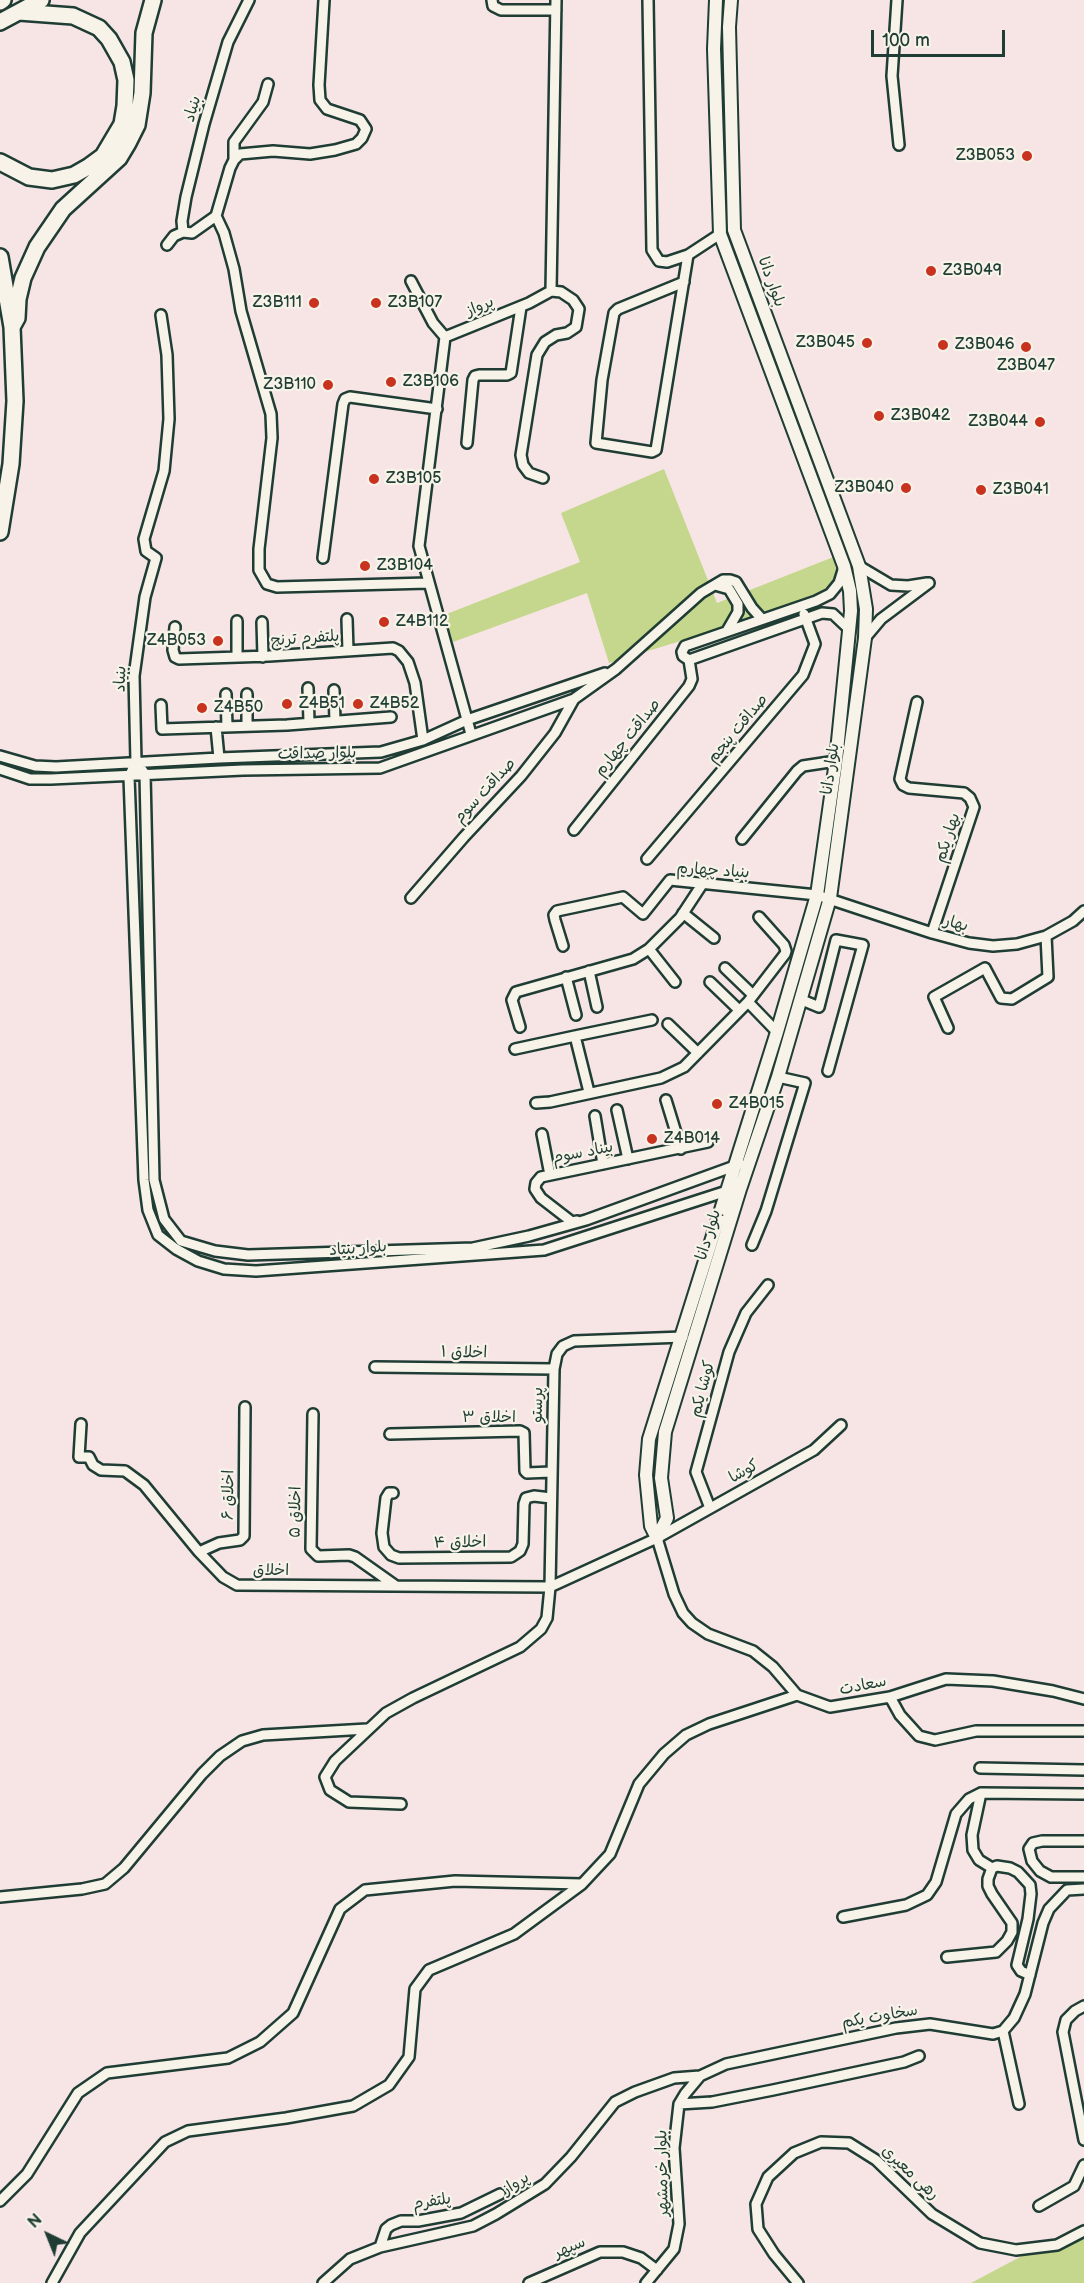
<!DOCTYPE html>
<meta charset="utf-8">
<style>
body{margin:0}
#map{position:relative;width:1084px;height:2283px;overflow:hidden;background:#f7e5e6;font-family:"Balsamiq Sans",sans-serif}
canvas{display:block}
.north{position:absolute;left:18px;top:2205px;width:60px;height:60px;-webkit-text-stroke:4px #f7f3e8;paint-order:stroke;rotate:317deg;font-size:16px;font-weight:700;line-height:24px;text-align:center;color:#1f3d34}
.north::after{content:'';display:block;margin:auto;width:21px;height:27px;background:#1f3d34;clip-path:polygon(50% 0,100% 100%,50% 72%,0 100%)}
.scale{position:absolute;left:871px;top:30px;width:134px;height:27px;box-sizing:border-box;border:3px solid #1f3d34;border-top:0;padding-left:8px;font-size:18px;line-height:21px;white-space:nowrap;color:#1f3d34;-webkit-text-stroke:4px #f7f3e8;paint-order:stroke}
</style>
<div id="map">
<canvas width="1084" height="2283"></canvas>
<div class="north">N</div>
<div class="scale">100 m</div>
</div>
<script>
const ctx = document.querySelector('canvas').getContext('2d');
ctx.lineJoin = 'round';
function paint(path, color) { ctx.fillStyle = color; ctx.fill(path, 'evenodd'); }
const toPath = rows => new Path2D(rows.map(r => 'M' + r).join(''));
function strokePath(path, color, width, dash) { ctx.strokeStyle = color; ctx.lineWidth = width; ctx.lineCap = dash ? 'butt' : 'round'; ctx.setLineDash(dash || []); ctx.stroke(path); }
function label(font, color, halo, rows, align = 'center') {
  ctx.font = font + ' "Balsamiq Sans","Playpen Sans Arabic",sans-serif'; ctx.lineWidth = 4.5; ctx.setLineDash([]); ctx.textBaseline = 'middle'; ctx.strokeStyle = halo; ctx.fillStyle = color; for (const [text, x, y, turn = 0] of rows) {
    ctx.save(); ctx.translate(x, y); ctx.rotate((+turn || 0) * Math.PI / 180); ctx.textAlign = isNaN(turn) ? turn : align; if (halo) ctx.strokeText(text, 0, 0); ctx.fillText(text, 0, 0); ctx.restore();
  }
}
const green = toPath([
 [664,469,717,603,841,554,853,588,609,663,587,593,453,642,444,615,580,562,561,513],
 [1084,2223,1084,2283,971,2283]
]);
const minor = toPath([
 [492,0,493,6,501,10,556,10],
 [648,0,652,250,659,261,667,262,688,255,720,234],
 [897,0,892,76,899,145],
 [234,160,234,142,263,102,268,84],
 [216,216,224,233,234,269,241,311,271,414,272,438,259,549,259,570,267,584,277,587,428,583],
 [183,232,182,221,186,197,204,124,228,42,249,0],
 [167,245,174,236,183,232,192,233,216,216,230,168,234,160,240,154,273,151,310,154,335,150,356,144,362,138,366,129,360,120,327,109,320,100,319,85,324,0],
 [411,281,433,323,445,337],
 [684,282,618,309,614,313,602,380,596,443,652,452,656,450,688,255],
 [161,315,167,355,169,419,164,471,144,539,146,551,156,558,145,597,134,676,136,762,145,774,154,1180,164,1219,181,1241,215,1251,248,1255,473,1248,529,1236,586,1220,740,1164],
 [467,443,473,380,475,376,479,375,507,375,511,373,521,307],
 [543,478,529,473,523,465,521,455,537,355,545,342,556,335,567,333,576,327,579,309,573,300,561,292,551,291],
 [323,558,343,404,345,399,350,397,437,409],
 [859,566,891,585,908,586,927,583],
 [844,567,839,583,830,594,816,601,685,646,682,652,683,656,689,660,822,613,833,614,850,630],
 [715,585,729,589,738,604,738,612,727,631],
 [347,619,348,651],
 [262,622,263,657],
 [175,627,173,650,175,657,179,659,269,656,393,648,399,651,408,662,415,683,423,740],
 [865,638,881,619,929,583],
 [237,657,237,621],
 [308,688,309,723],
 [334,690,335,721],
 [226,694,227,727],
 [247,694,247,726],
 [917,702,900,779,903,785,909,788,964,793,970,798,974,807,932,933],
 [161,705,162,729,287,725,391,717],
 [216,727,219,758],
 [471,734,419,546,445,337,529,303,551,291,556,0],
 [0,756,35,766,56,767,219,758,381,752,423,740,467,720,605,673],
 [136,762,129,777,144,1180,148,1210,158,1235,176,1249,198,1261,224,1269,256,1271,544,1250,730,1190],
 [0,769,30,779,51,779,243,770,380,768,574,699,616,669,701,593,723,580,730,580,736,582,752,608,762,619],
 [574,830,689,686,692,679,689,660],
 [742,839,797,771,803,766,836,761],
 [647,859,803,675,815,644,804,614],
 [411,898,464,837,521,776,555,733,574,699],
 [683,913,714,938],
 [563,946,555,920,554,915,557,911,623,897,643,914,670,880,817,895,932,933,969,943,993,946,1017,944,1046,936,1073,921,1084,911],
 [649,949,675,982],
 [725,968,753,995],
 [589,971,597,1007],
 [566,977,576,1015],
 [710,982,739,1010],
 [802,1000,819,1007,836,940,863,945,828,1071],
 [748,1002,777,1032],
 [668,1024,698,1053],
 [520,1027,512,1000,516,992,633,959,649,949,680,918,703,883],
 [948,1028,934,997,985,968,1001,998,1012,999,1048,977,1046,936],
 [575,1036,652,1020],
 [515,1049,575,1036,589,1092],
 [666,1100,681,1149],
 [536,1103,550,1102,661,1078,684,1067,748,1002,785,954,786,951,784,945,759,917],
 [617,1110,628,1159],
 [595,1116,603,1164],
 [542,1134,550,1175],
 [577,1221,572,1222,541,1198,535,1189,536,1183,541,1177,708,1142],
 [752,1245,766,1211,805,1083,778,1077],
 [375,1367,554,1369],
 [313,1414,311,1549,318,1556,349,1555,355,1557,396,1586],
 [81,1424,79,1457,89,1457,93,1465,101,1470,125,1471,144,1485,199,1552,223,1577,237,1585,550,1587,657,1538,814,1450,841,1425],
 [390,1434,520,1431,524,1433,525,1471,527,1473,551,1472],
 [393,1493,389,1493,386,1498,382,1533,384,1547,391,1555,399,1558,511,1557,520,1551,523,1544,524,1504,526,1498,534,1496,551,1498],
 [710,1508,696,1472,729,1352,746,1313,768,1285],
 [657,1538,674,1594,683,1613,692,1623,708,1634,753,1651,773,1667,797,1695,830,1707,890,1697,946,1679,993,1681,1053,1691,1084,1699],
 [199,1552,219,1543,240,1540,244,1536,245,1407],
 [890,1697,900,1715,919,1736,935,1740,976,1731,1084,1731],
 [980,1768,1084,1770],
 [401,1804,349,1802,330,1790,325,1777,335,1761,386,1713,413,1698,520,1647,541,1629,547,1618,550,1587,554,1369,557,1354,563,1346,574,1341,683,1337],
 [1084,1841,1042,1841,1033,1843,1029,1849,1032,1861,1040,1871,1051,1877,1084,1877],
 [992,1868,979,1860,973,1850,972,1835,981,1793,1084,1794],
 [0,1897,82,1889,105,1884,124,1868,202,1774,220,1756,242,1741,263,1735,367,1729],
 [843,1917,906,1905,927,1895,936,1882,956,1814,969,1799,981,1793],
 [947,1957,996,1952,1007,1941,1012,1932,1012,1923,992,1894,988,1886,988,1879,992,1868,997,1866,1010,1868,1018,1872,1030,1885,1031,1894,1028,1919,1017,1965,1021,1971,1030,1975],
 [1084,2006,1075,2011,1066,2020,1063,2032,1084,2140],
 [1003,2031,1019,2104],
 [679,2104,712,2102,773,2090,904,2062,919,2056],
 [0,2201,27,2174,78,2093,107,2073,228,2058,260,2042,293,2013,340,1909,365,1890,455,1881,582,1884],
 [1039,2206,1074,2186,1084,2165],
 [380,2247,386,2229,391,2225,401,2221,418,2221,461,2213,500,2194],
 [52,2283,80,2233,165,2142,188,2131,286,2118,353,2106,389,2085,409,2057,415,1989,429,1970,514,1934,582,1884,610,1854,639,1784,664,1754,686,1735,709,1724,797,1695],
 [323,2283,350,2259,380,2247,473,2226,496,2214,545,2184,571,2157,615,2102,635,2092,674,2078,700,2076,726,2064,896,2028,930,2024,993,2034,1003,2031,1014,2018,1025,1994,1043,1923,1049,1909,1067,1890,1084,1889],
 [529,2283,600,2252,623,2252,641,2258,657,2270],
 [646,2283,674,2249,679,2224,674,2148,679,2104,685,2094,700,2076],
 [798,2283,774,2254,758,2229,756,2204,768,2177,794,2153,821,2142,849,2143,876,2160,932,2214,980,2243,1016,2250,1057,2245,1084,2231]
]);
const tertiary = toPath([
 [657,1538,667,1518,661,1478,665,1432,740,1189,778,1077,830,898,865,638,866,609,859,566,734,230,729,27,731,0],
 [657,1538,651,1526,646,1475,649,1439,777,1032,817,895,836,761,851,611,850,591,844,566,720,234,714,49,716,0]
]);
const primary = toPath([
 [0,2,3,0],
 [0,22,41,0],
 [0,162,29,177,52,180,74,175,88,167,103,156,122,124,125,106,126,80,122,62,109,39,99,28,73,16,19,12],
 [0,257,12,327,15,401,11,464,0,532],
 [12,327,17,318,18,299,23,278,37,247,63,209,119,158,128,143,137,125,142,93,144,33,153,0]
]);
const markers = [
 [1027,156,6,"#c8321e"],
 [931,271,6,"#c8321e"],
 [314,303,6,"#c8321e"],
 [376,303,6,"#c8321e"],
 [867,343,6,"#c8321e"],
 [943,345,6,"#c8321e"],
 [1026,347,6,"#c8321e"],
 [391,382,6,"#c8321e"],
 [328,385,6,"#c8321e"],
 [879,416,6,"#c8321e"],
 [1040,422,6,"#c8321e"],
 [374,479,6,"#c8321e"],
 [906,488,6,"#c8321e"],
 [981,490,6,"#c8321e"],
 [365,566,6,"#c8321e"],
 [384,622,6,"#c8321e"],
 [218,641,6,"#c8321e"],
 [287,704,6,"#c8321e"],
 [358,704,6,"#c8321e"],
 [202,708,6,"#c8321e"],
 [717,1104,6,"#c8321e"],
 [652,1139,6,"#c8321e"]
];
const streetNames = [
 ["بنیاد",193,109,-74],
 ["بلوار دانا",771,282,70],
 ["پرواز",480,307,-22],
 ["پلتفرم ترنج",305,639,-4],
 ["بنیاد",121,679,-88],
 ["صداقت پنجم",738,729,-50],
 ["صداقت چهارم",628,738,-51],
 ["بلوار صداقت",317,754,-1],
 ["بلوار دانا",831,769,-82],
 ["صداقت سوم",485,791,-47],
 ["بهار یکم",948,838,-72],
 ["بنیاد چهارم",713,871,4],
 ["بهار",956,924,15],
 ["بیناد سوم",583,1153,-11],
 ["بلوار دانا",709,1235,-73],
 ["بلوار بنیاد",358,1249,-4],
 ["اخلاق ۱",464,1353,1],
 ["کوشا یکم",703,1389,-75],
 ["پرستو",538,1405,-89],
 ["اخلاق ۳",489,1418],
 ["کوشا",744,1472,-29],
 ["اخلاق ۶",229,1495,-89],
 ["اخلاق ۵",296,1512,-89],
 ["اخلاق ۴",460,1543,-1],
 ["اخلاق",271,1571],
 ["سعادت",863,1686,-11],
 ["سخاوت یکم",880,2017,-10],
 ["بلوار خرمشهر",663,2173,-91],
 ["رهی معیری",910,2173,43],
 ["پرواز",516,2184,-32],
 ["پلتفرم",432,2202,-9],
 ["سپهر",570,2248,-23]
];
const poiNames = [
 ["Z3B053",1015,156,"right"],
 ["Z3B049",943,271],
 ["Z3B111",302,303,"right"],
 ["Z3B107",388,303],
 ["Z3B045",855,343,"right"],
 ["Z3B046",955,345],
 ["Z3B047",1026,366,"center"],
 ["Z3B106",403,382],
 ["Z3B110",316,385,"right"],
 ["Z3B042",891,416],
 ["Z3B044",1028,422,"right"],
 ["Z3B105",386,479],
 ["Z3B040",894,488,"right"],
 ["Z3B041",993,490],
 ["Z3B104",377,566],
 ["Z4B112",396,622],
 ["Z4B053",206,641,"right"],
 ["Z4B51",299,704],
 ["Z4B52",370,704],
 ["Z4B50",214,708],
 ["Z4B015",729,1104],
 ["Z4B014",664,1139]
];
paint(green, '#c5d78c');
strokePath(minor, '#1f3d34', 14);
strokePath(tertiary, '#1f3d34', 16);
strokePath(primary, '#1f3d34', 20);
strokePath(minor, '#f7f3e8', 9);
strokePath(tertiary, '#f7f3e8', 12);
strokePath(primary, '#f7f3e8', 15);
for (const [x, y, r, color] of markers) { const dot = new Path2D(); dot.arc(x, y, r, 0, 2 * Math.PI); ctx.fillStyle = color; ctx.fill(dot); strokePath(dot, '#f7f3e8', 2); }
label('16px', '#1f3d34', '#f7f3e8', streetNames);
label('16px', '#1f3d34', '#f7f3e8', poiNames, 'left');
</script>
